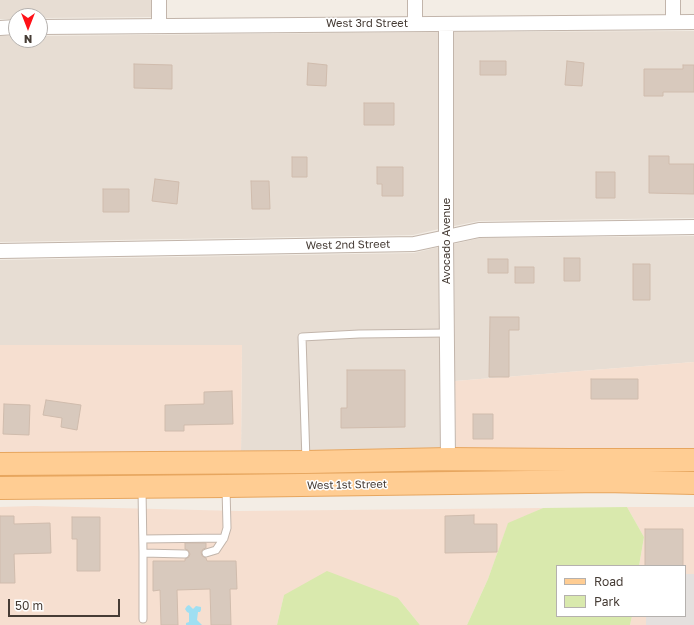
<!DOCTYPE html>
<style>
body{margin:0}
#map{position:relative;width:694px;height:625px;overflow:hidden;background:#f3ede5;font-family:"Golos Text",sans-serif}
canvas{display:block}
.legend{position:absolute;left:556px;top:565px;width:130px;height:52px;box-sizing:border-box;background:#fff;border:1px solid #b5b1ae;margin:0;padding:5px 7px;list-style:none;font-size:12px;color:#463c35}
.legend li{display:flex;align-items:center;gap:8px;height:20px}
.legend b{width:20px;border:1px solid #b5b1ae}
.north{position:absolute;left:8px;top:8px;width:40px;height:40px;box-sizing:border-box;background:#fff;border:1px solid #b5b1ae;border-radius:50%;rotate:180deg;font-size:11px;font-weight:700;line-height:16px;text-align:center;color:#463c35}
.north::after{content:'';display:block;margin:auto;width:14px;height:18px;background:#ff1118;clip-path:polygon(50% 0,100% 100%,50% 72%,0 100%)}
.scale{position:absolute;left:8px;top:599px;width:112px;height:18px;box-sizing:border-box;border:2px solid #463c35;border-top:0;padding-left:5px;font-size:12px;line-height:14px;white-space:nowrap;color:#463c35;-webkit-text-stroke:3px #fff;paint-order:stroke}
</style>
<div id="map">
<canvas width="694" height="625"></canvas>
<ul class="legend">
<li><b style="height:5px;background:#ffcd93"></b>Road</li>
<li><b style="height:11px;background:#d9e9ad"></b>Park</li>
</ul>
<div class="north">N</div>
<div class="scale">50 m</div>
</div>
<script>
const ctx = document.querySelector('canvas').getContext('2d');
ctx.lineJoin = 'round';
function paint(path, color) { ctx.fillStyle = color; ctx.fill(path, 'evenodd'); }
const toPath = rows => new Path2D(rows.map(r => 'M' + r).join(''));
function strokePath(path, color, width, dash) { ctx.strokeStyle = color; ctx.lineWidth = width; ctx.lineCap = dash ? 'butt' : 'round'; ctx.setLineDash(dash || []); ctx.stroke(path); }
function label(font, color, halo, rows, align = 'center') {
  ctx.font = font + ' "Golos Text",sans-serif'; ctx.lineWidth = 3; ctx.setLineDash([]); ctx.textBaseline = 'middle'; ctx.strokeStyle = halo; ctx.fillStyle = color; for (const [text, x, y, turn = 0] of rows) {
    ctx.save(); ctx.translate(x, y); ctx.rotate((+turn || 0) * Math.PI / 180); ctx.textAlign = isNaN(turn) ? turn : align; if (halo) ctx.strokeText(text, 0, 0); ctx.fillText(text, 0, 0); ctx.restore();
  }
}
const residential = toPath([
 [0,0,152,0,152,17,40,18,40,16,16,16,16,19,0,19],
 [694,31,694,218,479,221,454,226,454,32],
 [439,32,439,229,413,235,0,242,0,36,16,36,16,40,40,40,40,36],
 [694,236,694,362,455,381,454,244,480,238],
 [439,247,441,450,241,452,242,345,0,345,0,260,414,253]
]);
const commercial = toPath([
 [0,345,242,345,241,452,0,454],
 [694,362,694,448,456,450,455,381],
 [34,506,239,511,543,508,508,524,488,579,467,625,420,625,398,598,284,595,277,625,0,625,0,507],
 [627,507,694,507,694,625,630,625,632,616,685,616,685,566,639,566,644,537]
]);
const green = toPath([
 [627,507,644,537,639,566,557,566,557,616,632,616,630,625,467,625,488,579,508,523,543,508],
 [327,571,398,598,420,625,277,625,284,595]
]);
const parking = toPath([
 [685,574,694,574,694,625,646,625,646,616,685,616]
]);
const water = toPath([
 [189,605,193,609,196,606,201,607,201,610,200,612,198,612,197,620,202,625,186,625,186,623,189,622,189,613,187,612,185,609,187,606]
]);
const building = toPath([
 [480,61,506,61,506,75,480,75,480,61],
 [567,61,584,63,582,86,565,85,567,61],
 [308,63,327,65,326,86,307,85,308,63],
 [134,64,172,65,172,89,134,88,134,64],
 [683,65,694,65,694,92,663,92,663,96,644,96,644,69,683,69,683,65],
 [364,103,394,103,394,125,364,125,364,103],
 [649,156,669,156,669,164,694,164,694,194,649,193,649,156],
 [292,157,307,157,307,177,292,177,292,157],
 [377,167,403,167,403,196,382,196,382,184,377,184,377,167],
 [596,172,615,172,615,198,596,198,596,172],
 [155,179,179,182,177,204,152,201,155,179],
 [251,181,269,181,270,209,252,209,251,181],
 [103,189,129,189,129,212,103,212,103,189],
 [564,258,580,258,580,281,564,281,564,258],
 [488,259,508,259,508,273,488,273,488,259],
 [633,264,650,264,650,300,633,300,633,264],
 [515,267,534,267,534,283,515,283,515,267],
 [490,317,519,317,519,330,509,330,509,377,489,377,490,317],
 [347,370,405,370,405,427,341,428,341,408,347,408,347,370],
 [591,379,638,379,638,399,591,399,591,379],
 [232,391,233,424,184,425,184,431,165,431,165,405,204,404,204,392,232,391],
 [46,400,81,405,77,430,61,427,62,418,43,415,46,400],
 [4,404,30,405,29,435,3,434,4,404],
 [473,414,493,414,493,439,473,439,473,414],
 [474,515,474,524,497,524,497,552,445,553,445,516,474,515],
 [0,516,14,516,14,524,50,523,51,553,14,554,15,583,0,583,0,516],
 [72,517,100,517,100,571,77,571,77,539,72,539,72,517],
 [645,529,683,529,683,566,645,566,645,529],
 [185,543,206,543,206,548,203,549,201,552,202,556,206,558,207,561,236,561,237,589,230,589,231,625,211,625,210,589,177,590,178,625,161,625,160,590,153,591,153,561,185,561,185,559,189,557,190,554,188,550,185,549,185,543]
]);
const lane = toPath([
 [306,461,302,337,359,334,447,333],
 [142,489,143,553,185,554],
 [143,539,224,538],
 [143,553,143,619],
 [206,553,216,550,224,538,227,528,226,488]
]);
const street = toPath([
 [159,0,159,26],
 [415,0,415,24],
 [673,0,673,22],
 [446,24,446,237,448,459],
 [40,27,694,22],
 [0,28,16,27],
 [0,251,414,244,479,230,694,227]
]);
const primary = toPath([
 [0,464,306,462,448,459,569,460,694,460],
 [0,488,226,486,604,481,694,483]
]);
const streetNames = [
 ["West 3rd Street",367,24],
 ["Avocado Avenue",447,241,-90],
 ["West 2nd Street",348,245,-1],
 ["West 1st Street",347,485,-1]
];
paint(residential, '#e7ddd3');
paint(commercial, '#f6dfd0');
paint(green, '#d9e9ad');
paint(parking, '#e4e0de');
paint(water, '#9fdff2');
paint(building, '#d8c9bd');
strokePath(building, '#d0bcad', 1);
strokePath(lane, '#c2b5ab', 9);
strokePath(street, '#c2b5ab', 16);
strokePath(primary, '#e7a65f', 24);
strokePath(lane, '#fff', 7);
strokePath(street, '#fff', 14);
strokePath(primary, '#ffcd93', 22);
label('11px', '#463c35', '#fff', streetNames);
</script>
